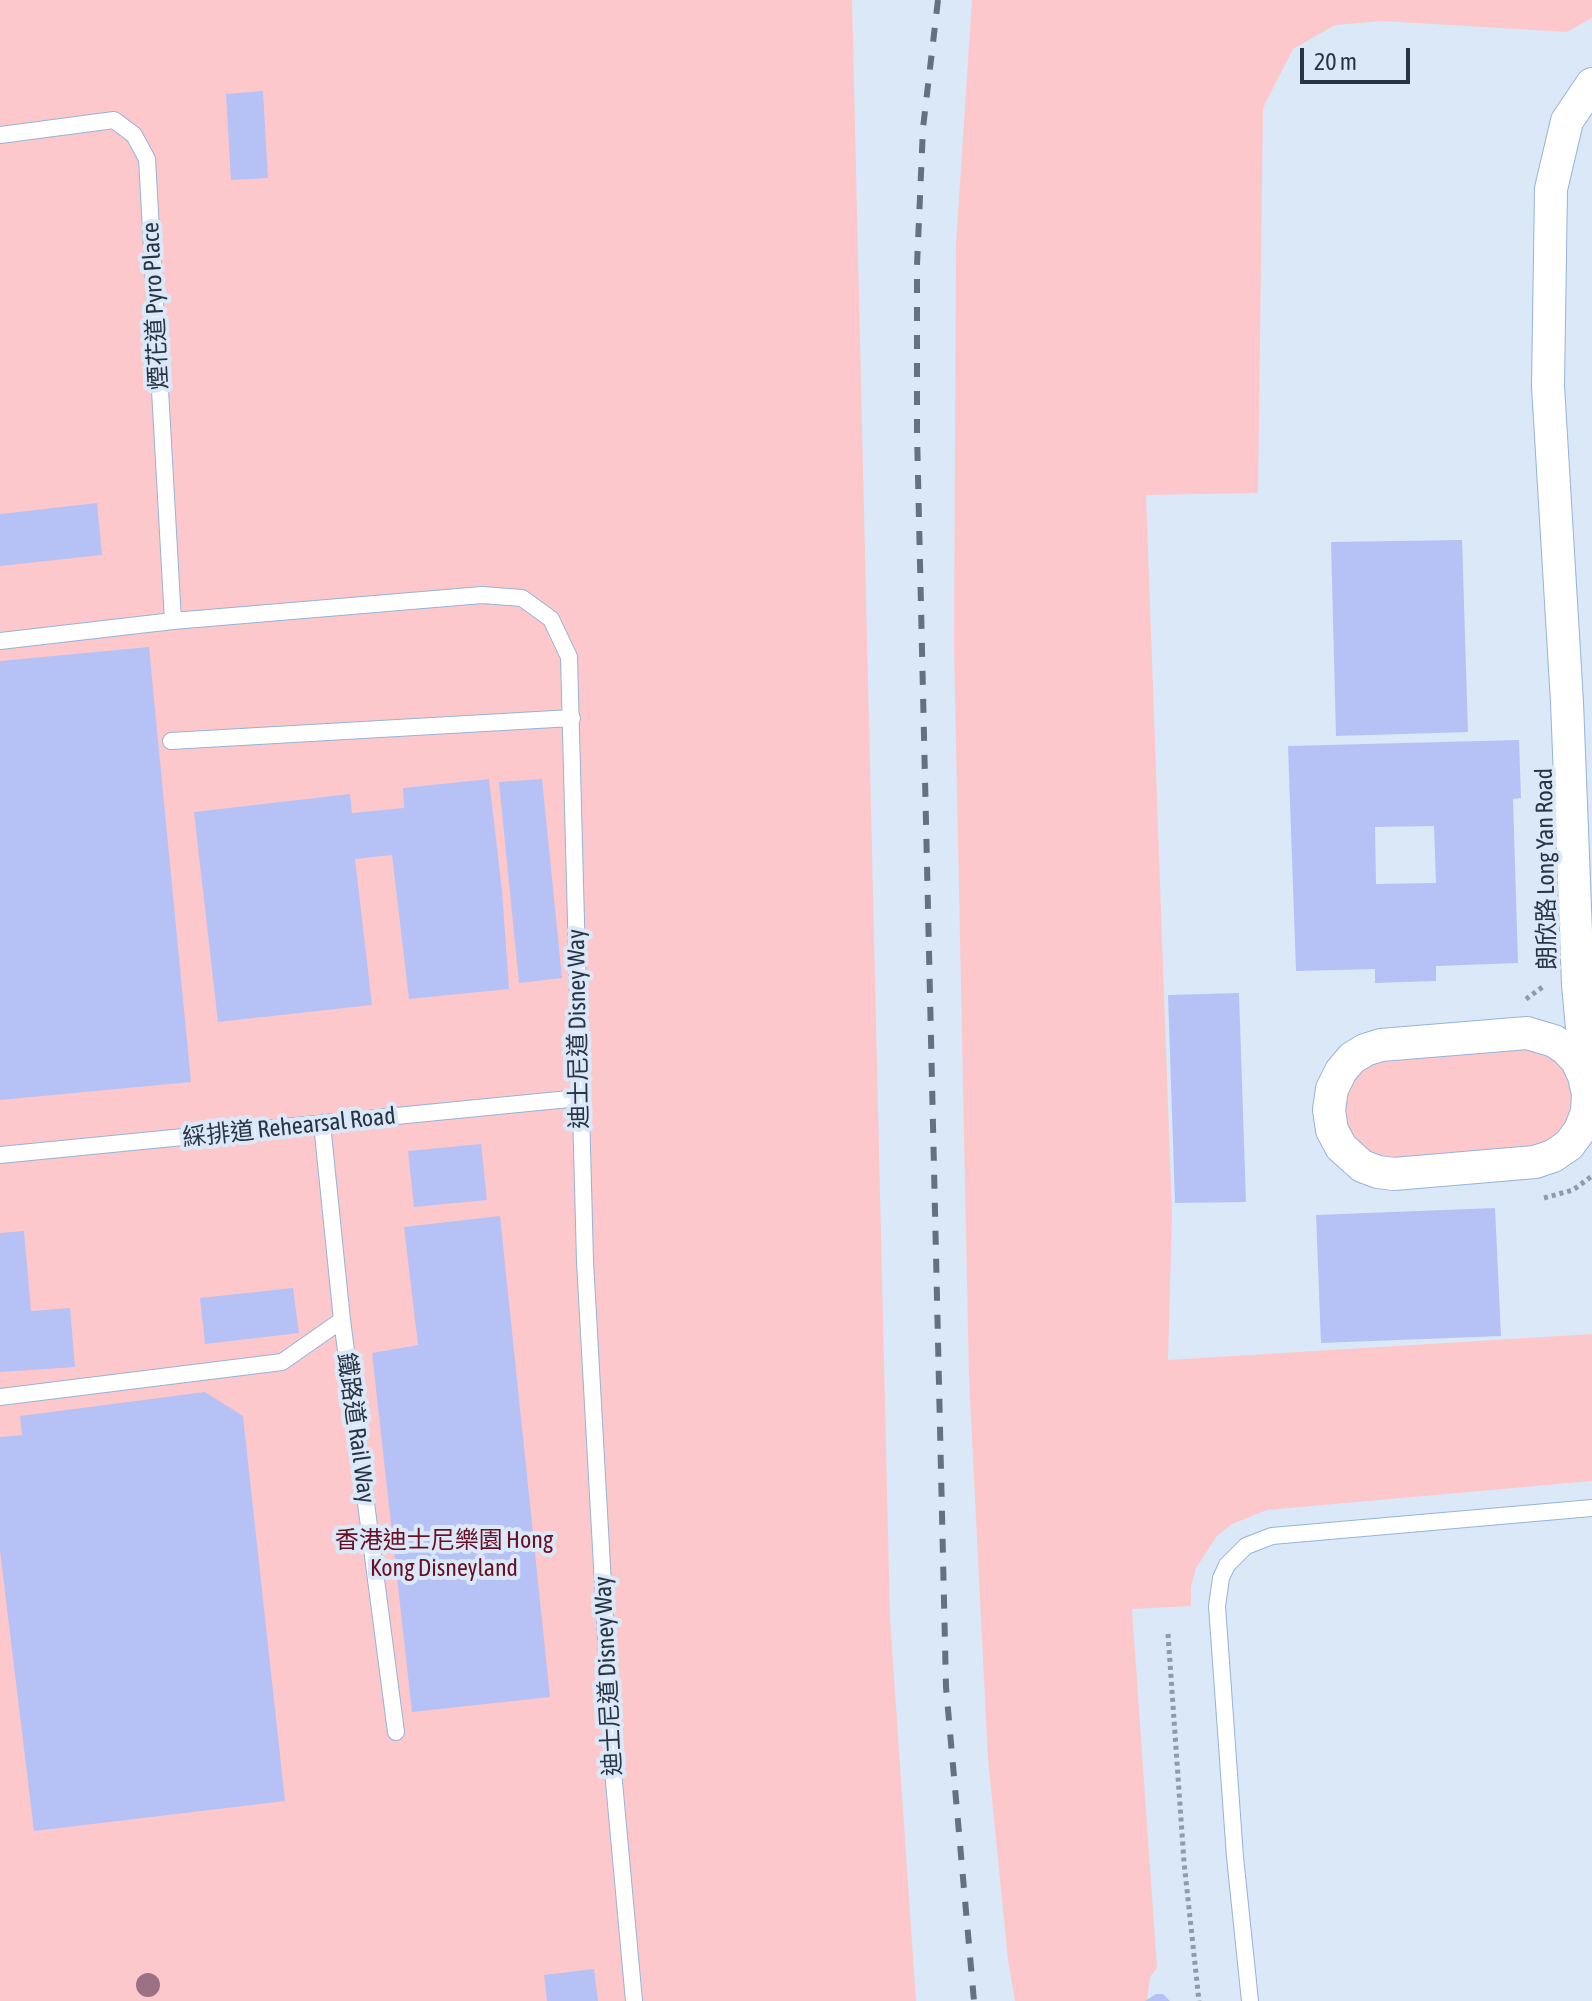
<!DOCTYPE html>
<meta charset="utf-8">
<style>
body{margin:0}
#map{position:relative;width:1592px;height:2001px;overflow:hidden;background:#dbe8f8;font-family:"Asap Condensed",sans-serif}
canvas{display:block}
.scale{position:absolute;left:1300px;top:48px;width:110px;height:36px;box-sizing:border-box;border:4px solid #283444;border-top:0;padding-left:10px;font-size:24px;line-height:28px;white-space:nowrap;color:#283444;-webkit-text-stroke:6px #dbe8f8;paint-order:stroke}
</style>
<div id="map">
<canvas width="1592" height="2001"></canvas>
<div class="scale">20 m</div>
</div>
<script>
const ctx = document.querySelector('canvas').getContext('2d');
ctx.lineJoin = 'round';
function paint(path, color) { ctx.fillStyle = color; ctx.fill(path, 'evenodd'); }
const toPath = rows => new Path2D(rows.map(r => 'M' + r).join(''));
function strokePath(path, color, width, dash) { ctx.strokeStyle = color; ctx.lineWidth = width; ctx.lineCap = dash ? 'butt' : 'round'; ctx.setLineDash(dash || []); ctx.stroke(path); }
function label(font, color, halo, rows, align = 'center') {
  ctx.font = font + ' "Asap Condensed","Noto Sans TC",sans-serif'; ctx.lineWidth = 8; ctx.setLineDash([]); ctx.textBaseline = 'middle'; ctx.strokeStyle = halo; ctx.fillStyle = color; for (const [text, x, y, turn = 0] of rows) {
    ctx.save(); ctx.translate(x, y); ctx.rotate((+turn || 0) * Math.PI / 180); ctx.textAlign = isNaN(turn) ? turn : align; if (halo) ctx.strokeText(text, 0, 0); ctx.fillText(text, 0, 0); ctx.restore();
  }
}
const green = toPath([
 [0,0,852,0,890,1618,916,2001,0,2001],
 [972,0,1592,0,1592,18,1567,32,1382,21,1335,25,1293,49,1263,108,1258,493,1146,495,1172,1215,1168,1360,1592,1334,1592,1481,1267,1510,1232,1524,1217,1536,1196,1568,1191,1587,1191,1606,1132,1609,1157,1968,1150,1977,1147,2001,1015,2001,1008,1960,988,1759,969,1378,954,645,956,244],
 [1521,1044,1563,1062,1576,1092,1569,1123,1546,1145,1393,1162,1348,1143,1338,1095,1369,1059]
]);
const building = toPath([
 [263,91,268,178,231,180,226,94],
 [97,503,102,555,0,566,0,514],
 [1462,540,1468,732,1336,736,1331,542],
 [149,647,191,1082,0,1100,0,661],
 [1519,740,1521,798,1513,799,1518,963,1436,966,1436,981,1375,983,1375,969,1296,971,1288,746],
 [1434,826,1436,883,1376,884,1375,827],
 [489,779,502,891,509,989,409,999,392,855,355,859,372,1005,218,1022,194,812,350,794,352,813,404,808,403,788],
 [542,779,562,978,519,983,499,782],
 [1239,993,1246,1202,1175,1203,1168,995],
 [481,1144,487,1200,414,1207,408,1151],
 [1495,1208,1501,1336,1321,1343,1316,1215],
 [500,1216,550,1697,412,1712,372,1353,418,1345,404,1227],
 [24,1231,31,1311,70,1308,75,1367,0,1372,0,1233],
 [293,1288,299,1333,205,1344,200,1298],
 [205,1392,243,1416,285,1801,34,1831,0,1551,0,1437,22,1435,20,1416],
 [594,1969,598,2001,547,2001,544,1975],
 [1156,1994,1163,1994,1170,2001,1145,2001]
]);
const path = toPath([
 [1526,999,1544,986],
 [1544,1198,1573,1190,1592,1176],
 [1168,1634,1184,1862,1199,2001]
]);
const service = toPath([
 [0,135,114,120,134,135,147,159,173,621],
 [0,641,173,621,482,595,522,598,551,619,569,657,585,1261,614,1782,634,2001],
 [171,741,572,718],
 [322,1124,342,1320,396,1732],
 [0,1155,579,1098],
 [0,1397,282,1362,342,1320],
 [1250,2001,1235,1857,1217,1606,1221,1578,1227,1565,1246,1546,1272,1536,1592,1508]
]);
const minor = toPath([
 [1527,1033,1554,1041,1566,1049,1577,1061,1584,1076,1588,1094,1587,1112,1580,1130,1569,1145,1553,1156,1535,1162,1394,1174,1378,1172,1362,1166,1341,1147,1332,1130,1329,1110,1332,1089,1341,1071,1352,1058,1365,1050,1381,1045,1527,1033],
 [1588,1094,1578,984,1567,702,1548,386,1551,189,1567,121,1592,84]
]);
const rail = toPath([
 [938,0,923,128,917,265,917,433,946,1687,974,2001]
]);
const trees = [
 [148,1985]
];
const streetNames = [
 ["煙花道 Pyro Place",155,306,-93],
 ["朗欣路 Long Yan Road",1546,869,-91],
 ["迪士尼道 Disney Way",578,1029,-91],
 ["綵排道 Rehearsal Road",289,1127,-6],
 ["鐵路道 Rail Way",356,1428,82],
 ["迪士尼道 Disney Way",608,1676,-93]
];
const parkNames = [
 ["香港迪士尼樂園 Hong",444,1540],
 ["Kong Disneyland",444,1568]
];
paint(green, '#fdc8cb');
paint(building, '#b6c2f5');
strokePath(service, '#95b3da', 18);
strokePath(minor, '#95b3da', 34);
strokePath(path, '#8e9bab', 5, [4, 4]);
strokePath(service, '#fff', 16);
strokePath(minor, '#fff', 32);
strokePath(rail, '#657181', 6, [14, 14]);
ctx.fillStyle = '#9c7183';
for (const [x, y] of trees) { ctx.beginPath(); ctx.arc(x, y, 12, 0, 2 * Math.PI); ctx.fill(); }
label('24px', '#283444', '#dbe8f8', streetNames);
label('24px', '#680f23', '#dbe8f8', parkNames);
</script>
